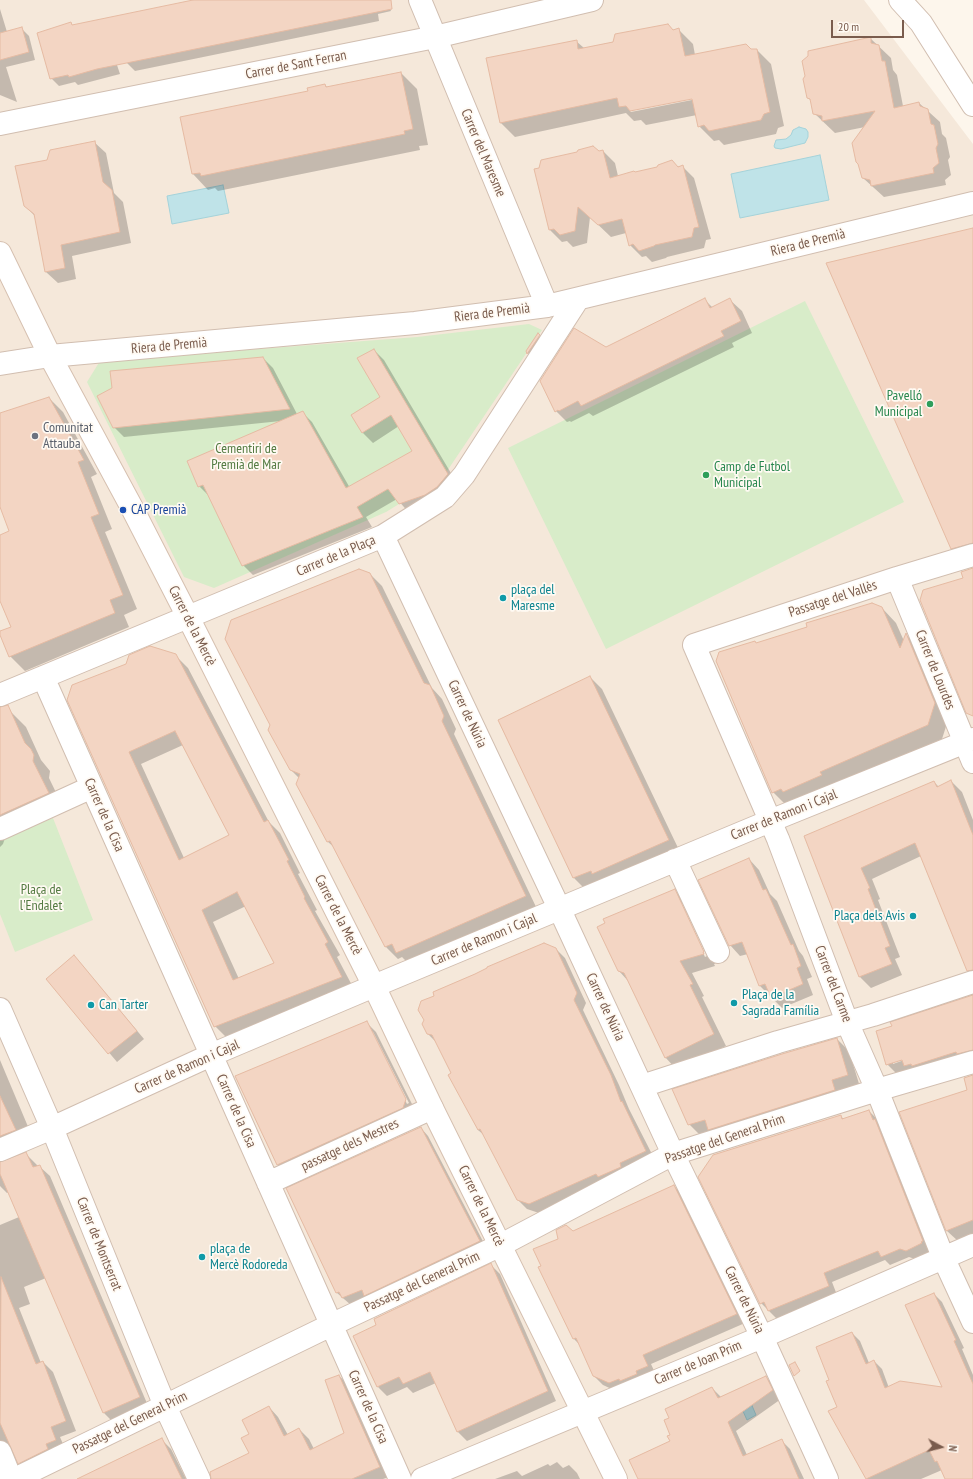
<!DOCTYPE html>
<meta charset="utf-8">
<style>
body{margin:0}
#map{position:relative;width:973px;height:1479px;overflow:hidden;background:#fdf6ec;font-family:"PT Sans Narrow",sans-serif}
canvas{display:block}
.north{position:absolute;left:921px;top:1427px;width:40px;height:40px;-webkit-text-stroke:3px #fffaf3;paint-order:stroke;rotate:97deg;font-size:11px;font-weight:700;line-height:16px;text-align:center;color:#7a5c4d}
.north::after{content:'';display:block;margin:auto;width:14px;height:18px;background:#7a5c4d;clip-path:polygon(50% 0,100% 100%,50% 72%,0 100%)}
.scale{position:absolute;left:831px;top:20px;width:73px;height:18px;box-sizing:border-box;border:2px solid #7a5c4d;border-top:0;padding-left:5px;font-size:12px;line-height:14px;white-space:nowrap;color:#7a5c4d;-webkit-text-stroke:3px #fffaf3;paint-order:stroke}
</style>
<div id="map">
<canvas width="973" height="1479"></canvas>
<div class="north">N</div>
<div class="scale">20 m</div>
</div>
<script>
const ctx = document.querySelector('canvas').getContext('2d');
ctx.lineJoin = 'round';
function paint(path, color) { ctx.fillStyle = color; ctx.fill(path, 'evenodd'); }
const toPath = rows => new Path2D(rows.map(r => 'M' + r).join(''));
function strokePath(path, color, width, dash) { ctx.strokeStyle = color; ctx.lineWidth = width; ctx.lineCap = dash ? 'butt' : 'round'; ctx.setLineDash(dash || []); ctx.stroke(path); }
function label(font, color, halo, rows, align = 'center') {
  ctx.font = font + ' "PT Sans Narrow",sans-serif'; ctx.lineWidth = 3.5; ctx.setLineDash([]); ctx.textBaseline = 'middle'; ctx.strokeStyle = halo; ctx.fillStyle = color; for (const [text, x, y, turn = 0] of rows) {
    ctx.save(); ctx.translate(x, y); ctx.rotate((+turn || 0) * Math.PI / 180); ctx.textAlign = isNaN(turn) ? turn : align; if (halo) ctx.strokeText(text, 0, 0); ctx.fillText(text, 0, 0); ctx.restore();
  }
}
const residential = toPath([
 [0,0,864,0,973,144,973,1479,0,1479]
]);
const green = toPath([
 [805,301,904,502,606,649,508,448],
 [529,324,542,330,443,477,386,512,214,588,184,577,87,382,100,361,417,337],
 [53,818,93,920,15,952,0,914,0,839]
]);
const water = toPath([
 [799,127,806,129,808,132,808,137,805,143,781,149,775,148,774,146,776,140,786,139,791,135,793,130,799,127],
 [820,155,829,200,740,218,731,174,820,155],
 [223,185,229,213,172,224,167,196,223,185],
 [744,1387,756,1415,747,1420,734,1391,744,1387]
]);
const shadow = toPath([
 [197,0,386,0,391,11,378,14,379,21,135,71,127,63],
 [0,9,7,32,21,28,29,36,35,60,6,67,17,102,0,95],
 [71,24,73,26,105,29,120,74,78,85,75,82,59,86,51,78],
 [678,29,693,44,695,55,757,50,771,64,784,126,778,128,776,134,724,145,719,140,714,141,699,126,697,115,646,125,641,120,634,121,626,113,515,137,500,122,576,41,584,48],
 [697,97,697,99,631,112,629,110],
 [870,38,891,58,893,70,897,75,903,106,919,103,940,122,942,134,946,138,950,157,948,160,951,175,945,180,946,185,884,197,863,178,865,127,835,133,814,113,812,101,808,98],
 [401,73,417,89,428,145,419,146,420,150,218,191,215,188,208,190,193,174,309,92,325,85,328,88],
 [94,142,106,153,114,193,123,202,131,243,72,256,76,279,58,283,46,272,36,217,24,205,47,161],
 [603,151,615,163,618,176,682,166,694,178,711,239,706,240,704,248,667,257,666,258,652,262,646,256,642,257,630,245,626,233,611,237,590,217,587,243,573,247,567,241,562,242,550,230,598,153],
 [973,229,973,561,966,563,951,548],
 [705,300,713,308,730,300,742,311,752,333,732,343,734,347,593,416,589,413,571,422,570,421,567,422,556,411,606,348],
 [538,335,551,348,540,366,527,352],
 [374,350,384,360,458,485,410,514,397,499,366,517,372,527,253,575,243,565,209,496,199,486,281,421,124,437,114,427,263,358,273,368,297,414,302,412,312,422,350,488,414,451,399,426,373,443,363,433,353,415,382,398],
 [49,398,63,412,97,474,91,477,112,529,105,532,137,609,124,615,129,627,25,671,10,656,12,627,0,598,0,536,11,532,2,510,0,508,0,414],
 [369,573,382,586,432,688,442,699,456,729,454,734,537,909,409,964,402,957,398,959,386,947,335,848,328,842,298,784,299,778,290,769],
 [882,608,896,623,904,641,906,635,920,648,949,717,942,739,787,806,773,792,757,644,808,627],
 [175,655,188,668,269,822,280,833,300,873,298,874,317,910,315,911,340,955,337,957,354,989,227,1038,215,1026,68,700],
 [183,745,230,835,184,858,141,764],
 [246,906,276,964,239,979,213,922],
 [590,677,602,689,680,852,586,890,574,878,499,721],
 [10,711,26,727,41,760,50,771,49,778,64,809,5,838,3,844,0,847,0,715],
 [951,781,962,792,973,820,973,975,968,970,921,856,872,879,880,899,878,900,900,957,895,959,902,975,871,988,860,977,805,837,934,782,939,787],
 [749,859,759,870,770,894,777,901,799,951,803,956,812,977,807,979,813,995,782,1008,760,986,748,954,740,956,730,945],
 [674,890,686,902,715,964,714,964,715,966,692,973,704,996,702,997,726,1046,677,1070,665,1057,629,982,619,971],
 [680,903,682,903,707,956,705,957],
 [556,949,565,958,586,1003,583,1010,619,1085,629,1109,655,1160,539,1213,527,1209,517,1199,485,1136,478,1130,437,1043,428,1034],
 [74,956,144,1039,117,1062,47,979],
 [973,996,973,1063,898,1075,887,1064],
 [907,1059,893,1064,893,1062],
 [366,1022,376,1032,415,1110,288,1175,278,1165],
 [371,1032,373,1032,409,1103,407,1104],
 [837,1039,849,1051,860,1087,701,1136,689,1124],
 [0,1060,29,1129,0,1154],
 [973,1076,973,1235,958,1241,947,1231,968,1091],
 [869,1111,878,1120,930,1252,915,1259,909,1257,890,1265,885,1260,832,1282,837,1295,778,1320,761,1303,840,1116,844,1119],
 [421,1128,428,1136,487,1249,351,1305,337,1293],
 [26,1154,38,1166,39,1166,50,1176,149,1408,114,1423,104,1413,46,1278,24,1287,30,1304,19,1308,41,1363,43,1362,53,1372,76,1431,60,1437,66,1451,30,1473,19,1463,13,1450,6,1451,0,1456,0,1225,19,1217,9,1192,7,1193,0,1186,0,1163],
 [674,1186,683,1195,745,1323,651,1364,656,1375,618,1392,603,1385,594,1376,580,1345,574,1339,573,1233],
 [491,1265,500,1274,556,1401,467,1441,457,1431,436,1383,413,1393,407,1387,387,1396,378,1387],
 [934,1294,942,1302,964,1348,962,1349,973,1375,973,1479,946,1479,942,1470,921,1479,867,1479,829,1412,838,1408,831,1381,852,1333,860,1341,869,1363,874,1361,882,1369,889,1388,944,1388],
 [339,1376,349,1385,389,1477,383,1479,212,1479,250,1453,250,1435,269,1407,278,1417,288,1435,299,1429,309,1439,314,1449,346,1434],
 [766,1377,774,1386,781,1399,736,1431,747,1455,781,1440,790,1449,804,1479,639,1479,671,1442,712,1388,721,1397],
 [161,1439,171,1449,186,1479,80,1479],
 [557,1462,563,1468,569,1465,577,1473,580,1479,495,1479,517,1471,522,1476,548,1464,550,1466]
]);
const building = toPath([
 [193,0,391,0,392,9,97,69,69,77,68,75,50,79,37,33,71,22,72,25,193,0],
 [668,24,673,30,679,28,685,56,746,44,751,49,757,49,770,112,764,114,761,120,709,131,704,125,698,127,692,99,630,111,626,106,619,107,617,98,500,123,486,58,577,40,578,49,613,42,615,34,668,24],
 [22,27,29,52,0,60,0,33,22,27],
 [871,37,871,43,879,45,882,61,885,61,894,108,919,102,920,106,928,109,931,124,934,125,938,144,936,148,939,163,933,168,934,173,871,186,870,180,862,178,858,164,856,162,852,143,875,111,822,121,822,116,813,114,810,99,807,98,803,79,805,76,802,61,808,56,808,51,871,37],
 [401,72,413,129,404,131,405,134,201,176,200,173,192,174,180,117,308,91,307,88,325,84,326,87,401,72],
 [95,141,103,182,112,190,120,232,61,245,65,268,45,272,34,214,24,206,15,166,47,160,50,150,95,141],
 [593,146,599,151,603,150,610,178,634,171,635,172,657,167,658,165,672,160,678,167,683,165,699,227,694,228,692,237,655,245,654,246,639,251,633,244,629,246,622,219,598,225,578,207,575,231,560,235,554,229,549,230,534,169,539,168,541,160,577,152,578,150,593,146],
 [973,228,973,543,951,549,826,263,973,228],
 [705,298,710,308,730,298,741,321,721,331,724,336,581,406,578,401,559,411,558,410,555,412,540,381,574,328,606,347,705,298],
 [538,333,540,335,527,354,526,351,538,333],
 [374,349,448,474,437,487,425,495,399,504,388,489,357,507,363,517,242,566,203,485,198,487,187,461,303,411,346,488,412,451,391,415,362,433,351,415,380,397,357,358,374,349],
 [263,357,290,409,113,428,97,396,112,388,110,371,263,357],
 [49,397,84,460,78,462,99,514,91,517,123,595,110,600,115,613,9,657,0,635,0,631,11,627,0,601,0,535,9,531,0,507,0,413,49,397],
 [973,568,973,716,966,713,920,600,923,590,963,578,961,572,973,568],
 [359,569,370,573,424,683,430,685,444,716,442,721,526,896,396,953,392,944,385,947,330,841,327,842,296,784,300,774,290,770,268,730,270,725,225,639,231,620,359,569],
 [872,603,882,607,900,648,906,633,935,703,928,725,820,772,822,775,783,792,781,789,772,793,716,661,719,652,755,641,756,643,807,627,806,623,872,603],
 [150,646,176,654,264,822,268,820,289,860,287,861,305,897,304,898,328,942,325,944,342,977,214,1027,67,700,72,685,126,664,129,655,150,646],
 [175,731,229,835,179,860,129,752,175,731],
 [237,892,274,963,233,980,202,910,237,892],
 [590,676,669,840,592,874,591,871,573,878,498,720,590,676],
 [8,705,25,743,31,749,34,755,33,761,49,793,0,815,0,707,8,705],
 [951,780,973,835,973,970,967,971,915,843,861,868,870,888,868,889,890,946,885,948,892,964,859,977,804,836,934,781,937,787,951,780],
 [749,858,763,890,766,889,791,945,793,944,801,966,797,968,803,984,771,998,765,984,759,986,742,942,729,946,698,880,749,858],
 [675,889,704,952,703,952,704,954,680,961,693,984,690,985,714,1034,665,1058,624,973,618,971,597,927,605,923,603,919,675,889],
 [544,943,556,948,577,993,574,1000,611,1075,621,1102,622,1101,646,1151,620,1163,621,1167,598,1177,596,1174,529,1204,517,1200,480,1129,478,1130,448,1075,451,1073,432,1035,427,1034,422,1024,424,1020,418,1010,421,1001,434,996,433,992,475,974,487,968,487,967,544,943],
 [74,955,137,1031,108,1054,46,979,74,955],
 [973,995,973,1050,957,1054,956,1052,912,1066,911,1064,904,1066,902,1060,886,1065,876,1031,892,1026,890,1022,973,995],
 [367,1021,406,1099,403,1108,277,1165,235,1076,367,1021],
 [837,1038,848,1075,832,1080,835,1090,708,1130,705,1120,688,1125,672,1089,782,1054,837,1038],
 [973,1075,973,1220,946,1231,899,1112,967,1090,964,1078,973,1075],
 [0,1096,16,1130,0,1136,0,1096],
 [869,1110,873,1120,875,1119,923,1241,921,1242,922,1243,906,1251,900,1249,881,1257,878,1251,824,1273,829,1286,768,1311,764,1302,760,1304,698,1177,713,1155,841,1115,842,1119,869,1110],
 [421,1127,480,1241,364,1296,362,1290,342,1298,339,1292,336,1293,286,1188,421,1127],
 [26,1152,33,1167,40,1165,140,1397,103,1413,0,1174,0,1162,26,1152],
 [674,1185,737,1314,643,1355,648,1366,636,1371,637,1374,620,1381,619,1379,609,1383,593,1376,576,1338,573,1339,538,1267,541,1266,533,1249,558,1239,556,1230,566,1225,573,1231,674,1185],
 [491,1263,548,1391,457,1432,430,1372,403,1384,399,1377,377,1387,353,1336,376,1325,374,1319,491,1263],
 [1,1277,36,1364,43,1361,66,1421,51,1427,56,1440,46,1444,48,1449,18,1464,0,1423,1,1277],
 [934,1293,956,1340,954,1341,973,1384,973,1479,945,1479,937,1461,935,1462,929,1450,866,1479,828,1411,837,1407,826,1381,829,1380,816,1347,852,1332,866,1364,874,1360,885,1388,900,1381,942,1387,905,1305,934,1293],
 [795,1362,800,1371,794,1376,789,1365,795,1362],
 [339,1375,380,1467,352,1479,211,1479,210,1472,249,1453,241,1438,249,1434,242,1420,269,1406,284,1436,299,1428,310,1450,344,1433,325,1380,339,1375],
 [766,1376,773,1390,728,1422,743,1456,782,1439,799,1479,638,1479,629,1460,670,1441,667,1436,670,1435,664,1420,669,1418,665,1409,712,1387,718,1398,766,1376],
 [162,1438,182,1479,77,1479,139,1449,162,1438]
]);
const street = toPath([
 [420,0,547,306],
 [900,0,921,23,973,105],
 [0,124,435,37,592,0],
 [0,364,50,356,415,323,547,306,973,203],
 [383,536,559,908,673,1154,762,1337,827,1479],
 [973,555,897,578,694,645,778,839,847,1022,877,1090,943,1257,973,1322],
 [897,578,973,762],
 [43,677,400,1479],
 [0,695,383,536,445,497,464,475,578,299],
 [0,829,92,787],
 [675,860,718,952],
 [0,1009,52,1128,165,1406,199,1479],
 [642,1086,778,1042,873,1015,973,982],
 [0,1150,52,1128,211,1055,374,986,770,821,973,739],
 [268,1183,432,1108],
 [0,1452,11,1479],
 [15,1479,331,1325,501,1245,673,1154,877,1090,973,1062],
 [422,1479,762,1337,973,1245]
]);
const secondary = toPath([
 [0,253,50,356,131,506,188,617,374,986,432,1108,616,1479]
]);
const markers = [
 [930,404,4,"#2e9e5b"],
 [35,436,4,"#6b7280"],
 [706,475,4,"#2e9e5b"],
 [123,510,4,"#1a4fb4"],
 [503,598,4,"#0f9aa8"],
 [913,916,4,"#0f9aa8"],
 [734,1003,4,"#0f9aa8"],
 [91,1005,4,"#0f9aa8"],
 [202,1257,4,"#0f9aa8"]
];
const streetNames = [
 ["Carrer de Sant Ferran",296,65,-11],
 ["Carrer del Maresme",483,153,67],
 ["Riera de Premià",808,243,-14],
 ["Riera de Premià",492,313,-7],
 ["Riera de Premià",169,346,-5],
 ["Carrer de la Plaça",336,556,-23],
 ["Passatge del Vallès",833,599,-18],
 ["Carrer de la Mercè",192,626,63],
 ["Carrer de Lourdes",935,670,68],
 ["Carrer de Núria",467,714,65],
 ["Carrer de la Cisa",104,815,66],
 ["Carrer de Ramon i Cajal",784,815,-22],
 ["Carrer de la Mercè",338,915,63],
 ["Carrer de Ramon i Cajal",484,940,-23],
 ["Carrer del Carme",833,984,69],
 ["Carrer de Núria",605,1007,65],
 ["Carrer de Ramon i Cajal",187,1067,-24],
 ["Carrer de la Cisa",236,1111,66],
 ["Passatge del General Prim",725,1139,-19],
 ["passatge dels Mestres",350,1145,-25],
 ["Carrer de la Mercè",481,1206,64],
 ["Carrer de Montserrat",99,1244,68],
 ["Passatge del General Prim",422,1282,-25],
 ["Carrer de Núria",744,1300,64],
 ["Carrer de Joan Prim",698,1363,-23],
 ["Carrer de la Cisa",368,1407,66],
 ["Passatge del General Prim",130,1423,-26]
];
const leisureNames = [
 ["Pavelló",922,396],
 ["Municipal",922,412],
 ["Camp de Futbol",714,467,"left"],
 ["Municipal",714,483,"left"]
];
const worshipNames = [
 ["Comunitat",43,428],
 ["Attauba",43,444]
];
const parkNames = [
 ["Cementiri de",246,449],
 ["Premià de Mar",246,465],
 ["Plaça de",41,890],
 ["l'Endalet",41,906]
];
const transitNames = [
 ["CAP Premià",131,510]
];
const cultureNames = [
 ["plaça del",511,590],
 ["Maresme",511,606],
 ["Plaça dels Avis",905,916,"right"],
 ["Plaça de la",742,995],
 ["Sagrada Família",742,1011],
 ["Can Tarter",99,1005],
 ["plaça de",210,1249],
 ["Mercè Rodoreda",210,1265]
];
paint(residential, '#f5e8da');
paint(green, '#d8ecc9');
paint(water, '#bfe3e8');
strokePath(water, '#a5d3da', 1);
paint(shadow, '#0003');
paint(building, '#f3d5c3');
strokePath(building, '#e6bba3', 1);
strokePath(street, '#d1beb0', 24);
strokePath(secondary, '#d6c0b0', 24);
strokePath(street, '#fff', 22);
strokePath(secondary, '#fff', 22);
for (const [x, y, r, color] of markers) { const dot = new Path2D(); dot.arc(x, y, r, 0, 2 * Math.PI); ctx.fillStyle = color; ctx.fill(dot); strokePath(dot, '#fffaf3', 1.5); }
label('14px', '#7a5c4d', '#fffaf3', streetNames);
label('14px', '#27864d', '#fffaf3', leisureNames, 'right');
label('14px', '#5b616d', '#fffaf3', worshipNames, 'left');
label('14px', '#537a41', '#fffaf3', parkNames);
label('14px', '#164399', '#fffaf3', transitNames, 'left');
label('14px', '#0d838f', '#fffaf3', cultureNames, 'left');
</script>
